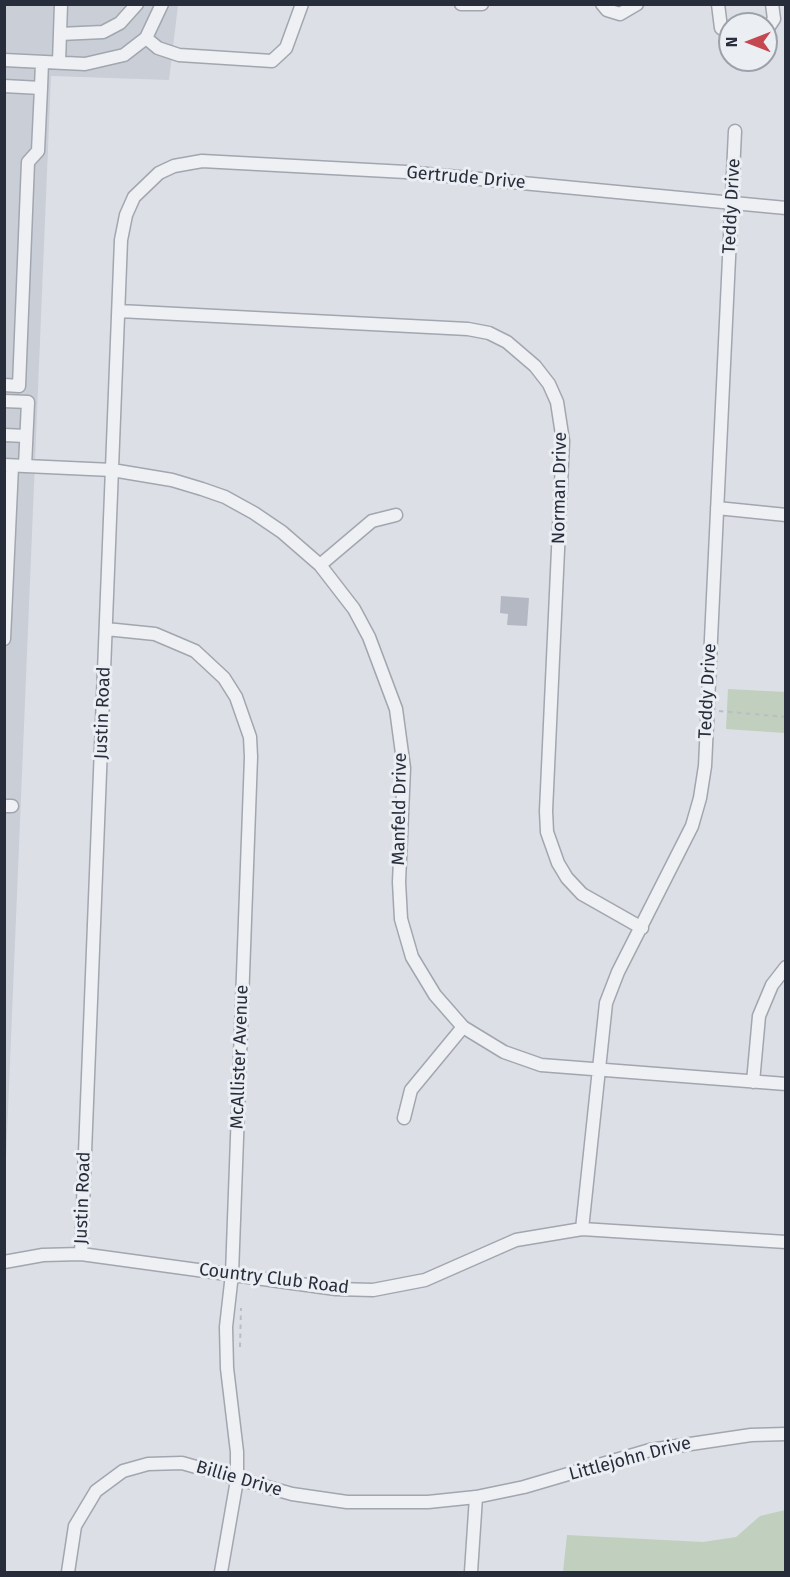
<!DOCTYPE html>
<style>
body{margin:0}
#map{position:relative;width:790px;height:1577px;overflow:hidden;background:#dcdfe5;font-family:"Fira Sans",sans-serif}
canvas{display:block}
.frame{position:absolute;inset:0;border:6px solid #272d3b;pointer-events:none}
.north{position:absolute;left:718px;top:12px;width:60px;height:60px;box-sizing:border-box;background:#ebeef3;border:2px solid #9da1a9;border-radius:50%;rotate:270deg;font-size:16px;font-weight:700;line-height:24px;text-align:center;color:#272d3b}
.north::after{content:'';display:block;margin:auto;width:21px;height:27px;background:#c54750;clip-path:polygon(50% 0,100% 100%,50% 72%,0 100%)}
</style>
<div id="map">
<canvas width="790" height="1577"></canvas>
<div class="frame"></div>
<div class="north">N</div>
</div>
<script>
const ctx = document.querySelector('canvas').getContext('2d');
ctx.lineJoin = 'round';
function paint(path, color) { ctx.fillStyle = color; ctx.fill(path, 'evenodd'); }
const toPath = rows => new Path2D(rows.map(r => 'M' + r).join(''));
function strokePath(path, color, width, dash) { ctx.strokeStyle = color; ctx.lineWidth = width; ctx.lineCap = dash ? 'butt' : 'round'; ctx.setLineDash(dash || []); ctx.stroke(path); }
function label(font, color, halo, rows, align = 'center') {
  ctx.font = font + ' "Fira Sans",sans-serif'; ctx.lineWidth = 6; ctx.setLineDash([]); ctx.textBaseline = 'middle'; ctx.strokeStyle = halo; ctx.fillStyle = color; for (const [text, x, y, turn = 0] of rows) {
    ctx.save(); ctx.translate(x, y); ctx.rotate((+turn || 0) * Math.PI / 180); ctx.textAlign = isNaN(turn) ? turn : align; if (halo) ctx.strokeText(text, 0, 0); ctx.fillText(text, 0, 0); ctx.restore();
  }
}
const built = toPath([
 [5,5,178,5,169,80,51,76,5,1182]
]);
const green = toPath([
 [728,689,785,692,785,733,726,729],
 [785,1510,785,1572,563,1572,567,1535,703,1542,736,1537,760,1516]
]);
const building = toPath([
 [501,596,529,598,527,626,507,625,508,614,500,613]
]);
const path = toPath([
 [719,711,786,717],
 [240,1347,241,1308]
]);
const minor = toPath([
 [461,4,482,4],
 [602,4,607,10,620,14,637,4],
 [718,4,721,28,730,34],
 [766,31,774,19,772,4],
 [60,34,103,32,120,23,137,4],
 [146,38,158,48,179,55,272,61,286,48,302,4],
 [4,60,85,64,124,55,146,38,162,4],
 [59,62,61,4],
 [4,86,41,88,38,151,28,162,19,386,4,385],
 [41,88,42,62],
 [119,311,468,329,489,333,507,342,535,366,549,384,557,402,563,441,546,811,547,832,558,863,567,878,582,894,642,928],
 [4,401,28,402,25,466],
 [4,435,26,436],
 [4,465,112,470,172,480,202,489,225,497,254,513,282,532,320,565,354,609,369,637,396,709,404,768,399,882,401,919,412,957,435,995,463,1027,504,1052,541,1065,786,1084],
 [717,508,786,515],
 [320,565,372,521,396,515],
 [106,629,155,634,195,651,224,678,236,697,250,737,251,757,232,1274,226,1327,227,1368,237,1452,237,1480,221,1572],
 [4,639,12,466],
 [4,806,12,806],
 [753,1082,759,1016,772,985,786,967],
 [404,1118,411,1090,463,1027],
 [582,1229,606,1003,618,972,692,826,700,798,705,766,735,131],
 [81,1254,121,240,126,215,134,197,159,173,174,166,202,161,406,172,786,208],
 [4,1262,43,1255,81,1254,336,1289,373,1290,425,1280,516,1240,582,1229,786,1242],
 [68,1572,75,1526,96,1491,123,1471,148,1464,182,1463,292,1494,347,1502,428,1502,476,1497,524,1487,650,1450,751,1435,786,1434],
 [471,1572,476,1497]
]);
const streetNames = [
 ["Gertrude Drive",466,178,5],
 ["Teddy Drive",732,206,-87],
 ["Norman Drive",560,488,-89],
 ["Teddy Drive",708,691,-87],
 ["Justin Road",103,713,-88],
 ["Manfeld Drive",400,809,-89],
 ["McAllister Avenue",240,1057,-88],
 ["Justin Road",83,1198,-88],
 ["Country Club Road",274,1279,7],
 ["Littlejohn Drive",630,1459,-15],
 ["Billie Drive",239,1479,16]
];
paint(built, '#caced7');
paint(green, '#c1cfbe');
paint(building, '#b4b8c2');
strokePath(minor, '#a2a6af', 15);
strokePath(path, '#babdc4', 2, [4.5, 4.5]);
strokePath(minor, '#eef0f4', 12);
label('18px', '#272d3b', '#ebeef3', streetNames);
</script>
